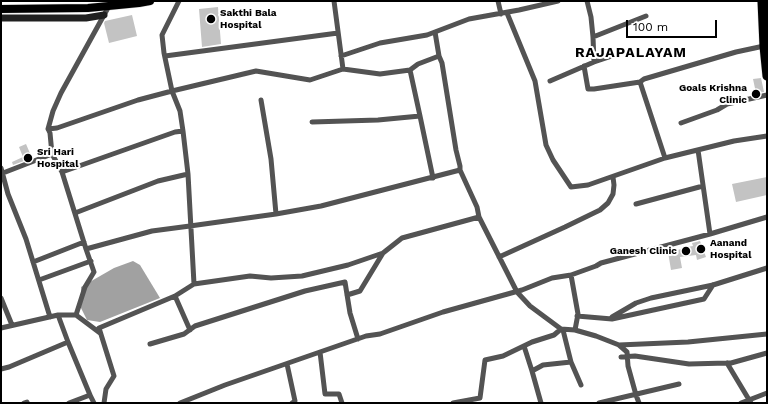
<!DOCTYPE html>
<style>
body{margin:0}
#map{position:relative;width:768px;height:404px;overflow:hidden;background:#fff;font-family:"Work Sans",sans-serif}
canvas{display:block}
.frame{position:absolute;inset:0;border:2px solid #000;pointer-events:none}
.scale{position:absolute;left:626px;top:20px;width:91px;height:18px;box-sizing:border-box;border:2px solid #000;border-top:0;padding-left:5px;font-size:12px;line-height:14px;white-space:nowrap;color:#000;-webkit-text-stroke:3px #fff;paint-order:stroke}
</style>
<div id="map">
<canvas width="768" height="404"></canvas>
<div class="frame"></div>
<div class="scale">100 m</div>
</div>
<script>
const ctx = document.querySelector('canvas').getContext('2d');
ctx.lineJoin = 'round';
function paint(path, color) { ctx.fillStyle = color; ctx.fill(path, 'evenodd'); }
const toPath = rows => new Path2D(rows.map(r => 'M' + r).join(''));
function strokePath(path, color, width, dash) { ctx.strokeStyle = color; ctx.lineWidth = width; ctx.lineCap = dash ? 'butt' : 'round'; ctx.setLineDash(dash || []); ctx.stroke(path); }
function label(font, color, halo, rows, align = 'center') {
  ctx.font = font + ' "Work Sans",sans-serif'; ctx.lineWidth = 4; ctx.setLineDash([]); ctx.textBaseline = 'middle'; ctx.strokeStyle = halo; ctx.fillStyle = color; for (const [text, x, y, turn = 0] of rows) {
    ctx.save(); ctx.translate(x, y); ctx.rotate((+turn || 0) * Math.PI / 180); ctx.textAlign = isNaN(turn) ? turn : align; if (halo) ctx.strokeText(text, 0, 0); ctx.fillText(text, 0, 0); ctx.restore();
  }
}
const water = toPath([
 [133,261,140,265,160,298,100,322,87,320,81,308,81,287,114,268]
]);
const building = toPath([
 [218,7,221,44,202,47,199,9],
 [132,15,137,36,109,43,104,23,105,21],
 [761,78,764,92,756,93,753,79],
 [26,144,32,158,13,165,12,162,23,157,19,147],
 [767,177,767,195,736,202,732,184],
 [700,241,706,257,697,260,696,255,680,257,682,268,671,270,668,252,682,249,681,248,693,246,692,243]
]);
const street = toPath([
 [179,1,162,35,164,53,172,91,180,111,183,131,188,174,194,284],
 [334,1,343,69],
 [498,1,501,14],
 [587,1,591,17,593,37,594,62],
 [507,13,535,81,546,145,553,160,571,187,588,185,665,158,734,141,767,136],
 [435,32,439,56,442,63,456,150,460,166,460,170,477,207,479,217,517,292,530,306,561,329,575,330,596,336,619,345,627,352,628,366,636,395,639,403],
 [593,37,646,16],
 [165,56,338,33],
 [341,56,380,43,427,35,469,19,519,10,558,1],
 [584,66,588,89,594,89,640,82,644,79,736,52,764,46],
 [550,81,594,62,621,53],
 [640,82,665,158],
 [261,100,271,159,276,214],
 [420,116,433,178],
 [312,122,378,120,420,116,410,70],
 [681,123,717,110,727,104,767,95],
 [48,129,57,128,138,100,172,91,256,71,310,80,343,69,380,74,410,70,418,64,439,56],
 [698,150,710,234],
 [1,168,8,194,26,239,50,317],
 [62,172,175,132,183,131],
 [3,173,52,154],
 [636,204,703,186],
 [75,213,158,181,188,174],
 [86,249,152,231,190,226,276,214,321,206,460,170],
 [499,257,565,227,600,210,608,203,613,194,614,185,613,177],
 [33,262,84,242],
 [571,275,578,314,575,330],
 [39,280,91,261],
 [347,295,360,291,383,253,402,238,479,217],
 [175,296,190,330],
 [1,298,12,325],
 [58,315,76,315,100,333],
 [76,315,85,287,94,272,86,249,62,172,52,154,50,133,48,129,53,111,61,93,109,6],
 [577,316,612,319,704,299,713,285],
 [612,319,612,317,636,303,651,298,713,285,767,268],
 [1,328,58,315,68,342],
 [150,344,184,334,195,326,305,291,345,282,350,313,358,339],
 [619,345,688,342,767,334],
 [524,346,532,371],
 [320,352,325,394,339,394,342,403],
 [621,357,635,356,689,364,727,363,731,363,767,353],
 [571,362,581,385],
 [727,363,751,403],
 [287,364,295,401,292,403],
 [1,369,9,367,68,342,90,395,94,403],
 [24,403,27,402],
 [69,403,90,395],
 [104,403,106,389,114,376,99,328,175,296,194,284,250,276,271,278,302,276,348,265,383,253],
 [180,403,225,385,366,336,380,334,443,312,522,290,552,278,571,275,596,266,601,263,710,234,767,217],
 [453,403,480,398,485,360,503,356,532,342,554,335,561,329],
 [541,403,532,371,543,365,571,362,563,330],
 [599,403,679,384],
 [741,403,767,393]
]);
const secondary = toPath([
 [1,18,86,18,104,15]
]);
const primary = toPath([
 [1,9,88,8,139,3,150,1]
]);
const highway = toPath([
 [762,1,764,46,767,76]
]);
const markers = [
 [211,19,5,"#000"],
 [756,94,5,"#000"],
 [28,158,5,"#000"],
 [701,249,5,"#000"],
 [686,251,5,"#000"]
];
const poiNames = [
 ["Sakthi Bala",220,13],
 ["Hospital",220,25],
 ["Goals Krishna",747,88,"right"],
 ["Clinic",747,100,"right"],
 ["Sri Hari",37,152],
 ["Hospital",37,164],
 ["Aanand",710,243],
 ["Hospital",710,255],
 ["Ganesh Clinic",677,251,"right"]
];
const districtNames = [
 ["RAJAPALAYAM",631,53]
];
paint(water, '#a1a1a1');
paint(building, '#c3c3c3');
strokePath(primary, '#dbdbdb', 9);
strokePath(highway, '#dbdbdb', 10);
strokePath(street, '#535353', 5);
strokePath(secondary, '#202020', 7);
strokePath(primary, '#000', 8);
strokePath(highway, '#000', 9);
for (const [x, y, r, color] of markers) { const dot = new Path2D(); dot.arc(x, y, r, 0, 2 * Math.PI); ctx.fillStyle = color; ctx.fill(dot); strokePath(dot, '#fff', 1.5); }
label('bold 10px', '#000', '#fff', poiNames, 'left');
ctx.letterSpacing = '1px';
label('bold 14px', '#000', '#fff', districtNames);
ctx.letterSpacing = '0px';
</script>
